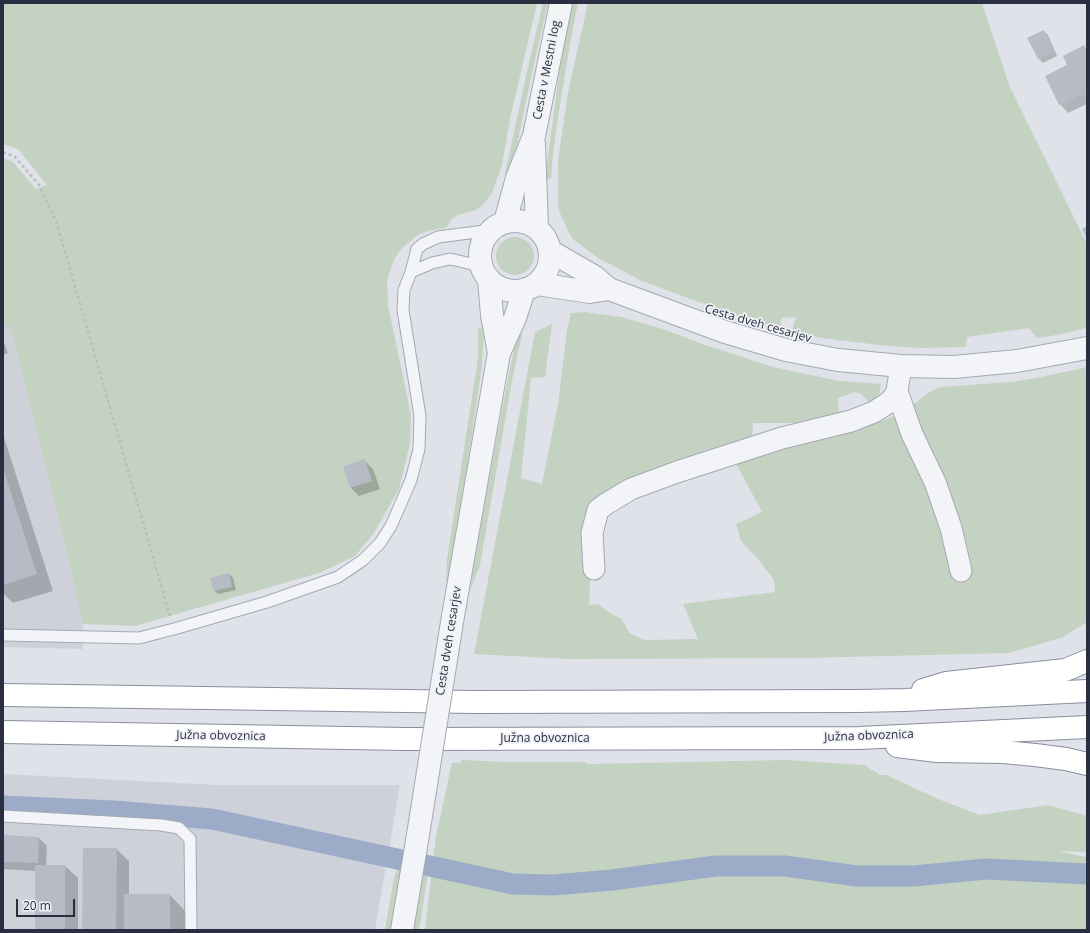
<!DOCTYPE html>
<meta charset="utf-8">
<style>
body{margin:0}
#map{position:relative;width:1090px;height:933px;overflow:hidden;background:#e0e2e9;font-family:"Open Sans",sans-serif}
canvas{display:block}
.frame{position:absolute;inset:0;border:4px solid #292e40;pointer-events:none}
.scale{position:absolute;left:16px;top:899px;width:59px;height:18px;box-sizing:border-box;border:2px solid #292e40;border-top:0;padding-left:5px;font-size:12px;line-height:14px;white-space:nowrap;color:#292e40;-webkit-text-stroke:3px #eff1f6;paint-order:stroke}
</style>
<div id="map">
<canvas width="1090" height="933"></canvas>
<div class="frame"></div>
<div class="scale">20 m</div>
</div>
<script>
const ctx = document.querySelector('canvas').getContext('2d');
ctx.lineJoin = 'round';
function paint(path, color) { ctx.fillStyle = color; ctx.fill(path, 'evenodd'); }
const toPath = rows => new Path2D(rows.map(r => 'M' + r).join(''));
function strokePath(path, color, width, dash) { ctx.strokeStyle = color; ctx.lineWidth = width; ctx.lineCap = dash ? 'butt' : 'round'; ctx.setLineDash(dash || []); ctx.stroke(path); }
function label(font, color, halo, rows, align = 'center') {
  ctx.font = font + ' "Open Sans",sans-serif'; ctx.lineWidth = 3.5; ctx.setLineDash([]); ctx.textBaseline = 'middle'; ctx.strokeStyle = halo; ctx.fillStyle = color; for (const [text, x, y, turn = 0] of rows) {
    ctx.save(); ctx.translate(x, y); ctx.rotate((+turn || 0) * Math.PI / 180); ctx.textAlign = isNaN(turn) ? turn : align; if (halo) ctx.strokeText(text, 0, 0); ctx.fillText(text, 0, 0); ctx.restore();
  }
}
const built = toPath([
 [10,324,55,504,83,624,83,649,3,647,3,327],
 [3,774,218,785,400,785,375,930,3,930]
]);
const green = toPath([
 [3,3,537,3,510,119,502,165,492,193,482,206,476,210,458,215,451,220,446,228,428,231,418,235,401,249,395,258,391,268,387,280,388,305,411,415,410,443,399,489,374,533,355,556,319,573,135,626,83,624,55,504,10,325,3,327,3,158,13,162,36,189,47,185,18,149,3,144],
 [543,3,548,3,531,77,511,175,505,174,526,76],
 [572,3,578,3,571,38,559,111,553,154,551,179,545,179,564,37],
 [588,3,982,3,1009,85,1087,244,1087,328,1057,335,1037,338,1029,328,967,337,966,347,919,348,879,345,822,338,792,331,796,317,781,318,780,328,766,324,696,301,642,281,598,258,574,240,570,235,559,211,558,199,558,160,568,93],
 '496 256a19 19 0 1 1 38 0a19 19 0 1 1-38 0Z',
 [585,312,621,317,663,329,705,345,773,367,839,381,881,384,879,395,870,403,861,394,855,392,838,398,839,414,795,423,753,423,752,438,645,477,593,525,589,605,598,604,610,613,622,619,629,633,645,640,698,639,683,604,775,592,774,580,759,560,741,541,736,524,762,512,734,460,836,435,877,423,906,411,929,392,941,387,1011,382,1037,378,1087,367,1087,622,1061,638,1009,653,806,658,568,659,474,654,535,332,552,324,545,377,531,378,521,478,542,484,558,404,567,330,571,313],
 [478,328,484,329,482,365,472,435,448,590,446,590,447,559,476,371,478,357],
 [517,335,522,335,513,375,480,565,470,591,482,516,509,373],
 [462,760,505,762,584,762,588,764,786,760,864,765,880,775,886,775,938,799,980,815,1048,805,1087,816,1087,852,1058,851,1087,857,1087,930,425,930,436,836,452,763,460,763],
 [427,849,427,880,420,924,419,930,413,930],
 [404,851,391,930,385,930,394,878]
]);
const shadow = toPath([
 [1044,31,1048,35,1057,56,1043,63,1039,59,1029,38],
 [1084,47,1087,49,1087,104,1068,113,1060,104,1069,65],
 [3,340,8,353,3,355],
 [3,434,53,591,13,603,3,593],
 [364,460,373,469,380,489,359,496,351,488,344,467],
 [229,574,233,578,236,590,218,594,214,590],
 [3,836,39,838,47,846,46,866,65,866,78,878,78,930,36,930,36,871,3,869],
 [116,849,129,861,129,895,170,895,186,912,186,930,83,930],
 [3,879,4,880,3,930]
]);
const canal = toPath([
 [3,806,114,811,212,819,513,884,553,885,612,880,716,866,785,866,857,876,914,876,986,869,1087,874]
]);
const building = toPath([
 [1044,30,1054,51,1038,59,1027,38],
 [1084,45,1087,51,1087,102,1083,94,1059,105,1045,76,1067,65,1063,56],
 [1087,226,1087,239,1082,229],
 [365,459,372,481,350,488,343,467],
 [3,468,37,574,3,585],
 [229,573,232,587,213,591,210,578],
 [3,835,39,837,38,863,3,862],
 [83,848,117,848,116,930,82,930],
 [35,865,65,865,65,930,35,930],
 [124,894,170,894,170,930,124,930]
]);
const path = toPath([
 [3,152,15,157,39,185,57,224,170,616]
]);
const service = toPath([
 [411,272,432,263,450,259,481,266],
 [3,635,139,638,174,629,267,602,338,577,363,560,380,543,391,526,411,480,419,449,420,416,403,310,404,290,411,272,417,249,423,244,438,237,492,230],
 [3,816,161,825,179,828,190,839,191,930]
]);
const minor = toPath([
 [897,391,912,434,935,482,951,528,961,571],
 [594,569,592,533,598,510,606,504,631,489,677,472,782,438,851,421,874,412,888,403,895,396,897,391,901,366]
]);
const tertiary = toPath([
 [534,144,537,229],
 '480 256a35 35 0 1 1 70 0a35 35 0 1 1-70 0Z',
 [505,222,517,178,534,136,561,3],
 [550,251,595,277,609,289,725,332,786,350,838,360,901,366,954,367,1017,361,1087,348],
 [489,280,492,315,499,353],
 [537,284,590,292,609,289],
 [453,616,499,353,515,318,524,290],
 [402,930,416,847]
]);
const motorway = toPath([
 [923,690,946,683,1065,670,1087,661],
 [3,695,474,702,858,701,904,700,1087,691],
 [3,732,405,739,859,738,1087,727],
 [897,746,937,751,1003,752,1035,755,1066,759,1087,764]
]);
const tertiaryBridge = toPath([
 [416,847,453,616]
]);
const streetNames = [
 ["Cesta v Mestni log",547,70,-79],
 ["Cesta dveh cesarjev",758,324,16],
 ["Cesta dveh cesarjev",449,641,-81],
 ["Južna obvoznica",221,736,1],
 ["Južna obvoznica",869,736,-2],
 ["Južna obvoznica",545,739]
];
paint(built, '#ced1da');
paint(green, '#c3d2c1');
paint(shadow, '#0003');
strokePath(canal, '#9cacc8', 21);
paint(building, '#b7bbc5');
strokePath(service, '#a5a8b3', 13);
strokePath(minor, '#a5a8b3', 23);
strokePath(tertiary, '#a5a8b3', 24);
strokePath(motorway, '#888e9f', 24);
strokePath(path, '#babdc4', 2.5, [3, 3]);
strokePath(service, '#f2f4f7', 11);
strokePath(minor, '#f2f4f7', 21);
strokePath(tertiary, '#f2f4f7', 22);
strokePath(motorway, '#fff', 22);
strokePath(tertiaryBridge, '#a5a8b3', 24, []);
strokePath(tertiaryBridge, '#f2f4f7', 22);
label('12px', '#292e40', '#eff1f6', streetNames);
</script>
